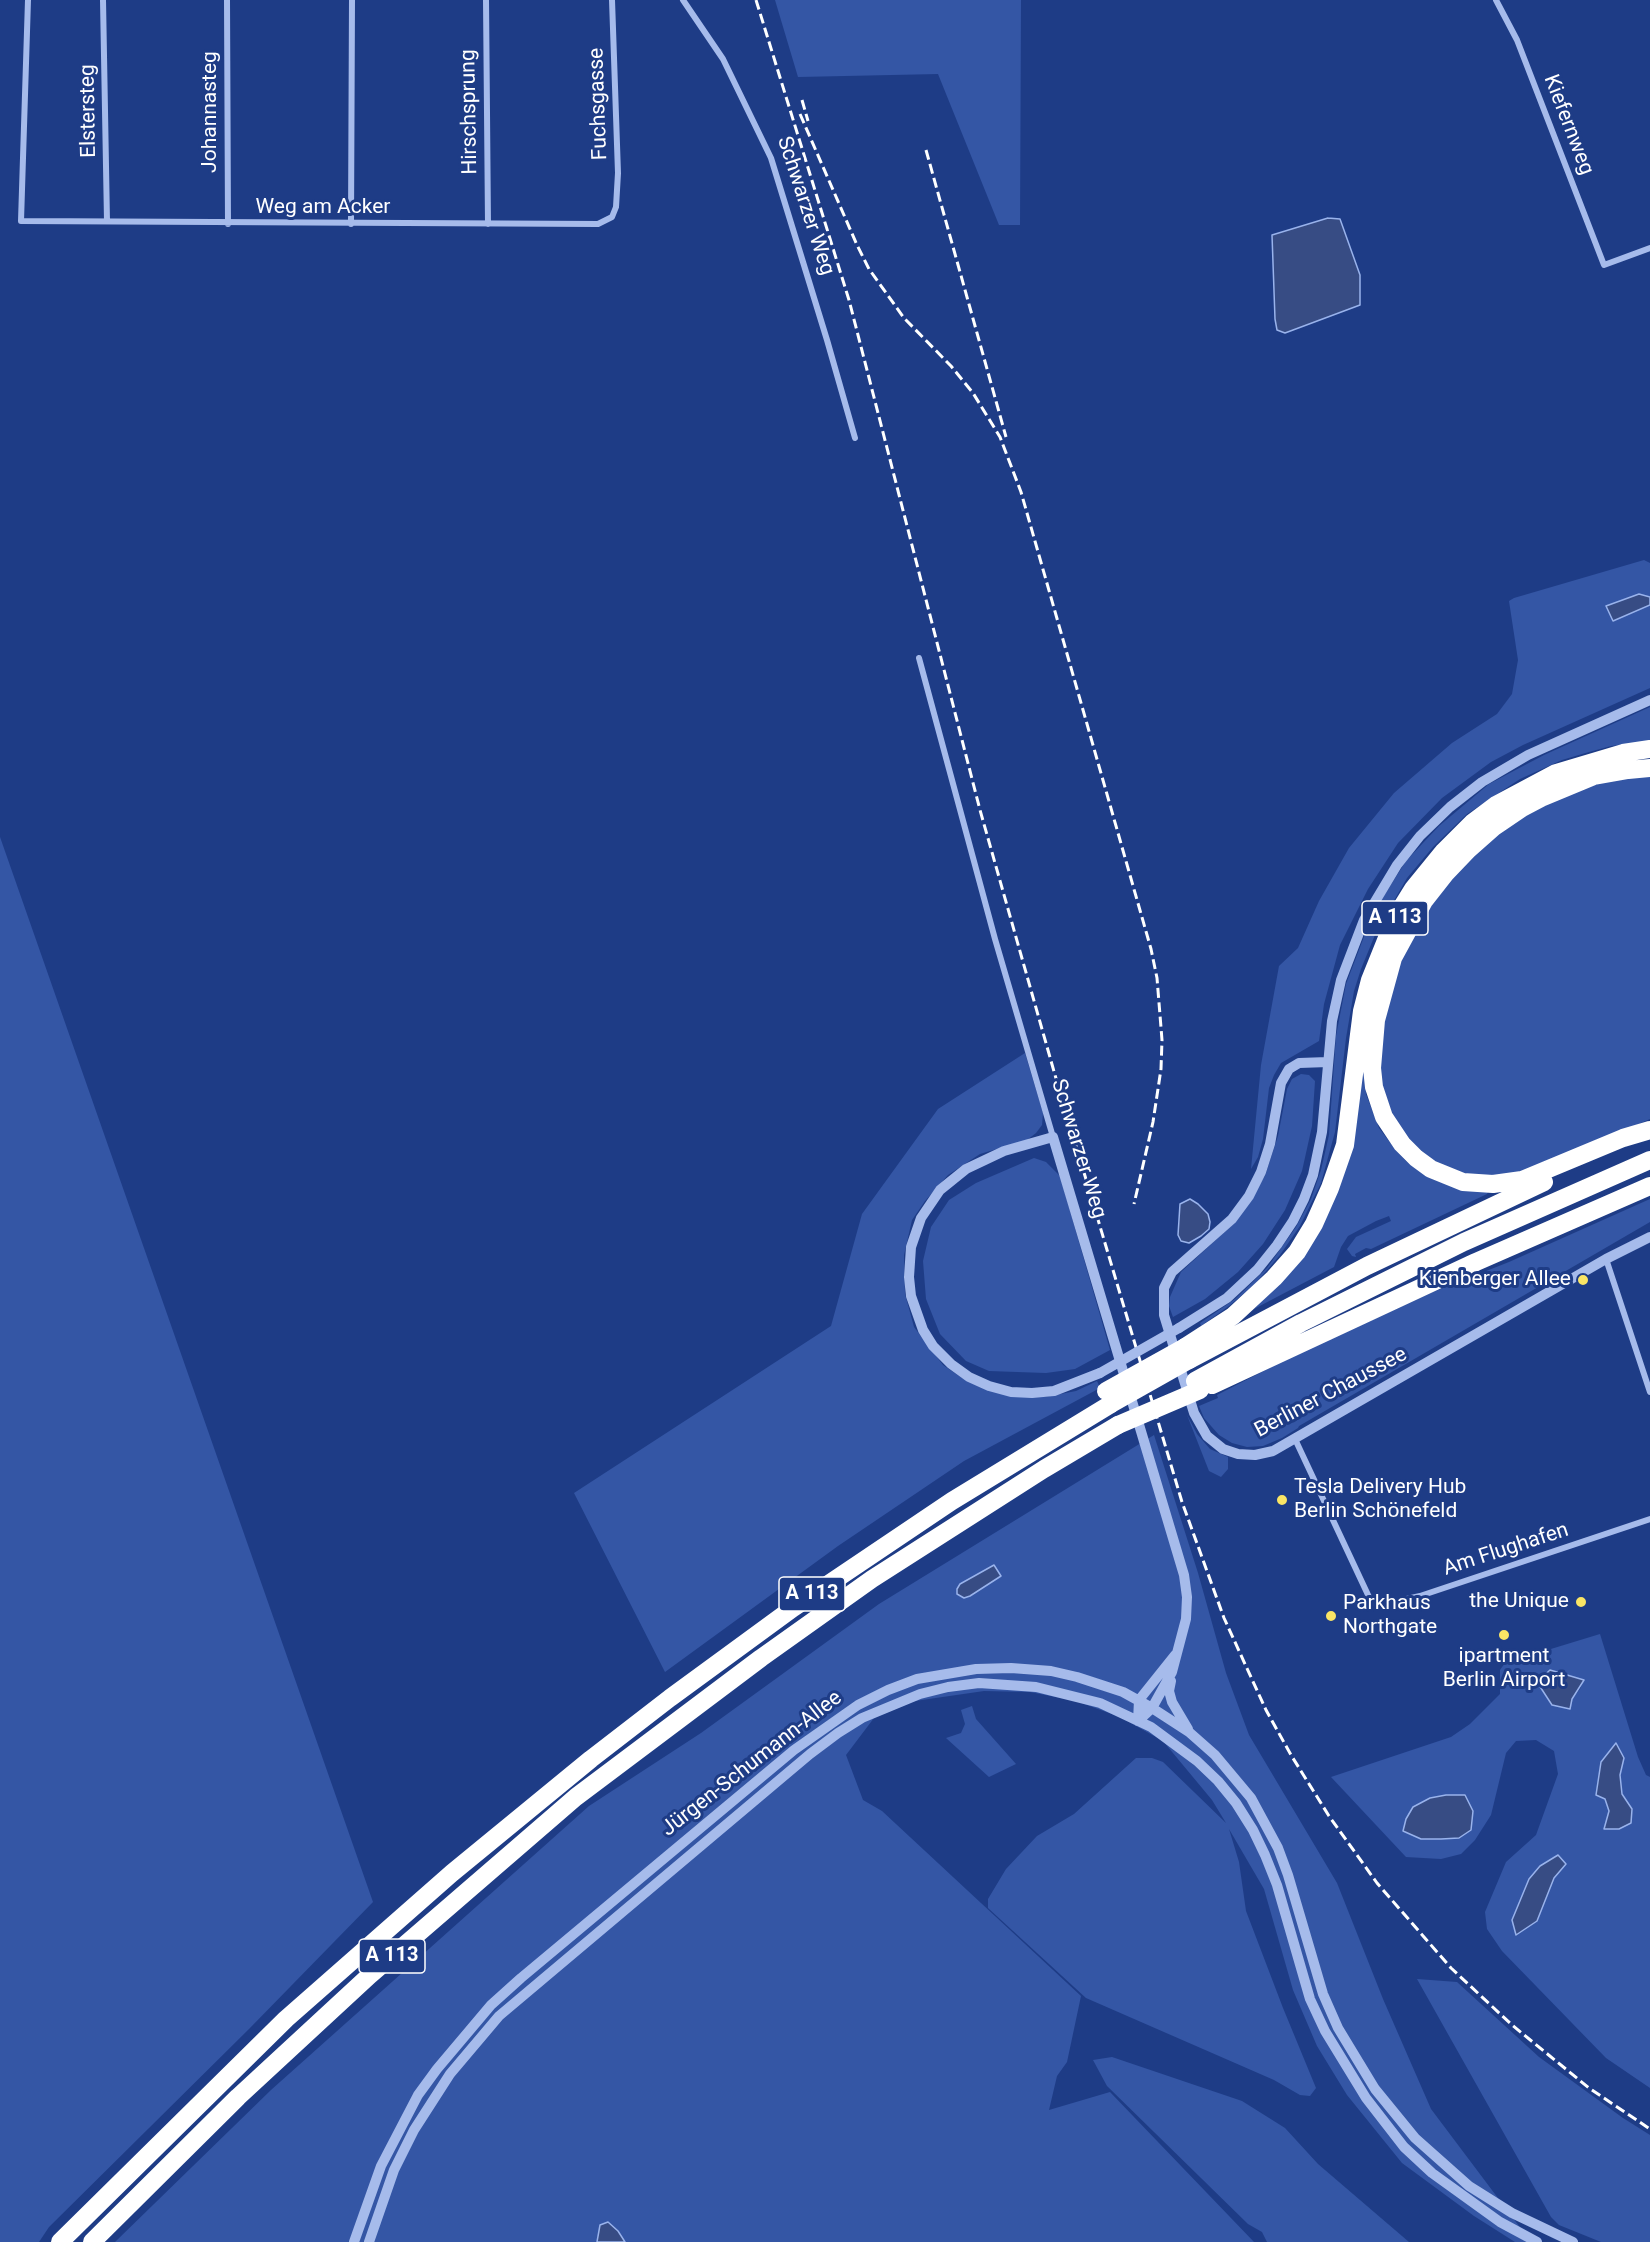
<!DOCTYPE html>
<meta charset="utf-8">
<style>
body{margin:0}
canvas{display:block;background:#1e3c86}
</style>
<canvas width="1650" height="2242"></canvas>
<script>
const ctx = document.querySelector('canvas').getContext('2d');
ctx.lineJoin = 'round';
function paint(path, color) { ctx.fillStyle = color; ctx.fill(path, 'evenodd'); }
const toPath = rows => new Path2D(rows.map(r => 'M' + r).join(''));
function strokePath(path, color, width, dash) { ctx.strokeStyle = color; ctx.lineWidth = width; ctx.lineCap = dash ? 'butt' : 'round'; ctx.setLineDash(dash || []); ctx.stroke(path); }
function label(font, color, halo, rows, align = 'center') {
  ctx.font = font + ' Roboto,sans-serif'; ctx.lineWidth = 6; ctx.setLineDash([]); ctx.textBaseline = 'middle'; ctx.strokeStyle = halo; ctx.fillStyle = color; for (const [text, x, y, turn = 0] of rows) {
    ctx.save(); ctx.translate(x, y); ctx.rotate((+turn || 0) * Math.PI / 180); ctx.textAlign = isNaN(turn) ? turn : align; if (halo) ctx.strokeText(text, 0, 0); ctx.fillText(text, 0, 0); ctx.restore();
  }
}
const green = toPath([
 [775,0,1021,0,1020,225,999,225,938,74,798,77],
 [1644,560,1650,563,1650,688,1523,745,1491,762,1442,798,1398,843,1368,889,1340,945,1324,1004,1319,1041,1281,1063,1274,1075,1269,1088,1263,1139,1258,1157,1251,1169,1261,1065,1279,966,1298,948,1319,901,1349,848,1394,793,1452,743,1497,714,1512,694,1518,660,1509,601,1514,598],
 [1650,707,1650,741,1611,746,1589,752,1562,760,1520,779,1467,814,1433,847,1407,878,1377,930,1361,969,1354,991,1346,1038,1335,1132,1321,1183,1300,1226,1280,1255,1255,1284,1229,1306,1201,1326,1200,1323,1235,1299,1267,1268,1296,1227,1311,1199,1321,1170,1329,1135,1336,1036,1346,984,1373,913,1406,861,1439,826,1489,784,1544,755],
 [1650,773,1650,1119,1547,1165,1492,1179,1444,1169,1398,1132,1378,1072,1386,1000,1414,929,1465,861,1517,820,1574,791,1617,778],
 [0,837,373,1902,249,2029,49,2227,39,2242,0,2242],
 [1364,1043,1366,1094,1379,1128,1395,1149,1406,1161,1428,1177,1488,1192,1487,1194,1371,1249,1366,1248,1355,1254,1356,1257,1352,1256,1347,1249,1356,1237,1391,1221,1389,1216,1376,1221,1348,1236,1341,1247,1334,1267,1254,1309,1284,1278,1318,1230],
 [1025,1053,1043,1113,1042,1125,1036,1133,1027,1140,980,1154,948,1175,925,1201,912,1220,904,1255,905,1294,914,1327,943,1365,962,1378,1009,1396,1045,1397,1076,1391,1097,1381,1100,1388,964,1461,838,1546,665,1672,574,1493,831,1326,862,1214,938,1109],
 [1301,1074,1309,1075,1315,1081,1312,1126,1302,1171,1285,1210,1263,1244,1238,1272,1205,1299,1173,1317,1169,1306,1170,1297,1181,1272,1232,1225,1265,1176,1278,1136,1287,1089,1292,1079],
 [1034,1158,1046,1162,1060,1176,1110,1350,1075,1369,1046,1373,989,1371,966,1361,940,1334,926,1299,923,1261,931,1227,949,1200,976,1183],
 [1650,1199,1650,1222,1299,1426,1298,1428,1282,1438,1263,1446,1247,1447,1232,1443,1219,1435,1204,1418,1199,1406,1218,1398,1217,1395,1287,1359,1433,1292,1509,1262],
 [1187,1415,1197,1434,1210,1449,1228,1457,1228,1469,1221,1477,1209,1471],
 [1154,1435,1198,1573,1226,1673,1249,1735,1337,1883,1383,1999,1431,2109,1531,2242,1515,2242,1474,2216,1402,2163,1347,2095,1317,2046,1293,1990,1264,1889,1229,1829,1239,1862,1246,1911,1283,2008,1316,2088,1310,2096,1300,2095,1274,2080,1086,1998,988,1908,988,1899,1006,1869,1037,1836,1074,1814,1136,1758,1152,1758,1163,1762,1226,1823,1212,1800,1163,1741,1120,1717,1076,1701,1030,1692,984,1691,915,1701,874,1718,846,1755,863,1800,882,1811,1081,1996,1067,2062,1057,2076,1049,2110,1110,2092,1254,2242,625,2242,618,2231,597,2237,597,2242,115,2242,271,2090,589,1806,701,1733,879,1604],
 [1600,1634,1638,1757,1646,1775,1650,1777,1650,2088,1606,2058,1502,1951,1487,1929,1485,1912,1506,1862,1536,1835,1558,1774,1554,1751,1536,1740,1516,1741,1506,1753,1491,1815,1475,1840,1461,1854,1441,1859,1406,1857,1331,1777,1451,1737,1470,1724,1500,1694,1500,1670,1505,1663],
 [1550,1670,1584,1680,1580,1689,1572,1699],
 [1624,1757,1620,1775,1622,1794,1632,1809,1609,1811,1605,1799],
 [1565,1864,1554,1878,1537,1921,1512,1920,1529,1879],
 [972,1706,976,1719,1016,1764,989,1777,946,1738,961,1733,965,1724,961,1710],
 [1417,1979,1457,1982,1539,2057,1623,2118,1650,2135,1650,2242,1601,2242,1559,2225,1551,2217],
 [1112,2057,1242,2101,1285,2128,1318,2164,1409,2242,1267,2242,1262,2232,1248,2224,1107,2086,1093,2060]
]);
const water = toPath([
 [1328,218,1340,219,1360,275,1360,305,1285,333,1277,330,1275,319,1272,235,1328,218],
 [1639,594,1650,597,1650,605,1613,621,1606,606,1639,594],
 [1190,1199,1198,1204,1208,1214,1210,1222,1209,1229,1201,1236,1189,1243,1181,1241,1178,1235,1180,1204,1190,1199],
 [994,1565,1001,1576,970,1596,964,1598,957,1594,957,1589,960,1584,994,1565],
 [1550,1670,1584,1680,1572,1699,1570,1709,1552,1705,1537,1682,1550,1670],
 [1616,1743,1624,1758,1620,1775,1622,1794,1632,1809,1631,1823,1619,1829,1604,1829,1609,1811,1605,1799,1596,1795,1601,1762,1616,1743],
 [1446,1795,1465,1795,1473,1811,1471,1830,1459,1838,1441,1839,1421,1839,1403,1831,1406,1819,1413,1807,1430,1798,1446,1795],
 [1558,1855,1566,1864,1554,1878,1537,1921,1516,1935,1512,1920,1529,1879,1540,1866,1558,1855],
 [608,2222,618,2231,625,2242,597,2242,600,2225,608,2222]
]);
const minor = toPath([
 [28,0,21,221,598,224,612,217,616,207,618,173,612,0],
 [103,0,107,221],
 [227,0,228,224],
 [486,0,488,224],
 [683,0,723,59,771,158,827,340,855,438],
 [1496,0,1517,40,1604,265,1650,248],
 [351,224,352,0],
 [919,658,995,939,1053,1137],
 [1606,1259,1650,1392],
 [1295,1439,1369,1597,1374,1603,1380,1605,1420,1596,1650,1519]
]);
const tertiary = toPath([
 [1328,1062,1299,1063,1289,1069,1281,1083,1270,1144,1261,1172,1249,1196,1232,1219,1172,1272,1164,1288,1164,1315,1194,1413,1207,1436,1223,1449,1238,1454,1255,1455,1273,1451,1606,1259,1650,1237],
 [1179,1328,1227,1298,1257,1270,1277,1245,1293,1221,1304,1199,1313,1175,1322,1132,1332,1021,1341,980,1364,920,1397,865,1420,836,1450,807,1482,782,1528,755,1650,700],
 [1100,1373,1054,1391,1032,1393,1011,1392,989,1386,969,1377,951,1364,933,1346,923,1330,911,1296,909,1277,911,1247,921,1218,940,1190,966,1169,1004,1151,1053,1137,1184,1575,1187,1597,1186,1619,1172,1672,1152,1708,1138,1721],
 [1171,1681,1169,1691,1172,1702,1188,1729],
 [1138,1721,1139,1700,1175,1655],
 [354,2242,381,2166,418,2095,437,2069,491,2005,521,1978,794,1750,858,1705,888,1690,917,1679,976,1669,1011,1668,1051,1671,1077,1677,1123,1692,1152,1708,1189,1732,1215,1755,1251,1798,1278,1848,1288,1875,1323,1994,1338,2028,1375,2089,1415,2138,1469,2186,1512,2213,1573,2242],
 [369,2242,394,2170,414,2130,450,2074,499,2016,810,1754,838,1733,862,1718,920,1694,948,1687,979,1683,1036,1687,1100,1703,1151,1727,1197,1761,1218,1781,1236,1803,1253,1830,1265,1855,1277,1885,1310,1999,1325,2031,1366,2098,1404,2147,1432,2173,1500,2222,1537,2242]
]);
const motorway = toPath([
 [1650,768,1628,770,1594,776,1541,798,1522,808,1494,827,1468,850,1446,873,1424,901,1393,958,1376,1020,1372,1068,1374,1087,1384,1117,1402,1144,1416,1158,1431,1169,1463,1182,1493,1184,1522,1180,1623,1138,1650,1130],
 [1185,1347,1233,1316,1274,1278,1297,1252,1314,1224,1330,1188,1345,1145,1362,1011,1370,980,1395,918,1413,889,1444,851,1472,823,1496,805,1556,773,1623,753,1650,749],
 [1189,1360,1367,1266,1544,1182],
 [1195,1381,1301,1323,1464,1242,1650,1160],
 [1212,1385,1476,1262,1650,1186],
 [60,2242,286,2019,452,1873,591,1759,670,1698,793,1608,952,1501,1111,1404],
 [92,2242,238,2097,370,1975,576,1797,761,1658,872,1579,1044,1469,1118,1425]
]);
const rail = toPath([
 [756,0,849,300,980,810,1055,1075,1182,1502,1224,1618,1266,1710,1291,1755,1329,1816,1377,1883,1451,1968,1512,2025,1589,2088,1650,2129],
 [802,100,808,121],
 [800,114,857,245,869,269,904,318,951,366,973,393,1000,437,1021,492,1151,949,1157,978,1162,1040,1161,1069,1153,1122,1134,1204],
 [926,150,1006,437]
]);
const tertiaryBridge = toPath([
 [1100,1373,1179,1328]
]);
const motorwayBridge = toPath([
 [1106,1391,1185,1347],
 [1111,1404,1189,1360],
 [1118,1425,1200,1390]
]);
const markers = [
 [1583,1280,6,"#fae565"],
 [1282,1500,6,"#fae565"],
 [1581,1602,6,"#fae565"],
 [1331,1616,6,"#fae565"],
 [1504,1635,6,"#fae565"]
];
const shields = [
 [1395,918,66],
 [812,1594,66],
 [392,1956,66]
];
const shieldNames = [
 ["A 113",1395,918],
 ["A 113",812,1594],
 ["A 113",392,1956]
];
const streetNames = [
 ["Fuchsgasse",599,104,-92],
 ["Elstersteg",89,111,-91],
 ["Johannasteg",211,112,-90],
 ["Hirschsprung",470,112,-91],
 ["Kiefernweg",1568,125,69],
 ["Schwarzer Weg",805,206,72],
 ["Weg am Acker",323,208],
 ["Schwarzer Weg",1078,1149,73],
 ["Berliner Chaussee",1331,1393,-28],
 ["Am Flughafen",1506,1550,-18],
 ["Jürgen-Schumann-Allee",752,1764,-38]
];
const poiNames = [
 ["Kienberger Allee",1571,1280],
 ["Tesla Delivery Hub",1294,1488,"left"],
 ["Berlin Schönefeld",1294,1512,"left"],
 ["the Unique",1569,1602],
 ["Parkhaus",1343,1604,"left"],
 ["Northgate",1343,1628,"left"],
 ["ipartment",1504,1657,"center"],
 ["Berlin Airport",1504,1681,"center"]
];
paint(green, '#3456a5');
paint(water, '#374c84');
strokePath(water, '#99b3ec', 1.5);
strokePath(minor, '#a6bbeb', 6);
strokePath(tertiary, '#a6bbeb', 10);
strokePath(motorway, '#fff', 18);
strokePath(rail, '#fff', 3, [10, 4.5]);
strokePath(tertiaryBridge, '#a6bbeb', 10);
strokePath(motorwayBridge, '#fff', 18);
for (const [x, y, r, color] of markers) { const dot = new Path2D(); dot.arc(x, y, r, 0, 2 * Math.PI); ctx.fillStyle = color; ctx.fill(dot); strokePath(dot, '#1e3c86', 2); }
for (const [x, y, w] of shields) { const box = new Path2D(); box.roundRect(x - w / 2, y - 17, w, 34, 4.5); ctx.fillStyle = '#1e3c86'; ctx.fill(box); strokePath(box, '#fff', 1.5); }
label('bold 20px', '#fff', null, shieldNames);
label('21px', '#fff', '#1e3c86', streetNames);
label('21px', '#fff', '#1e3c86', poiNames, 'right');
</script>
